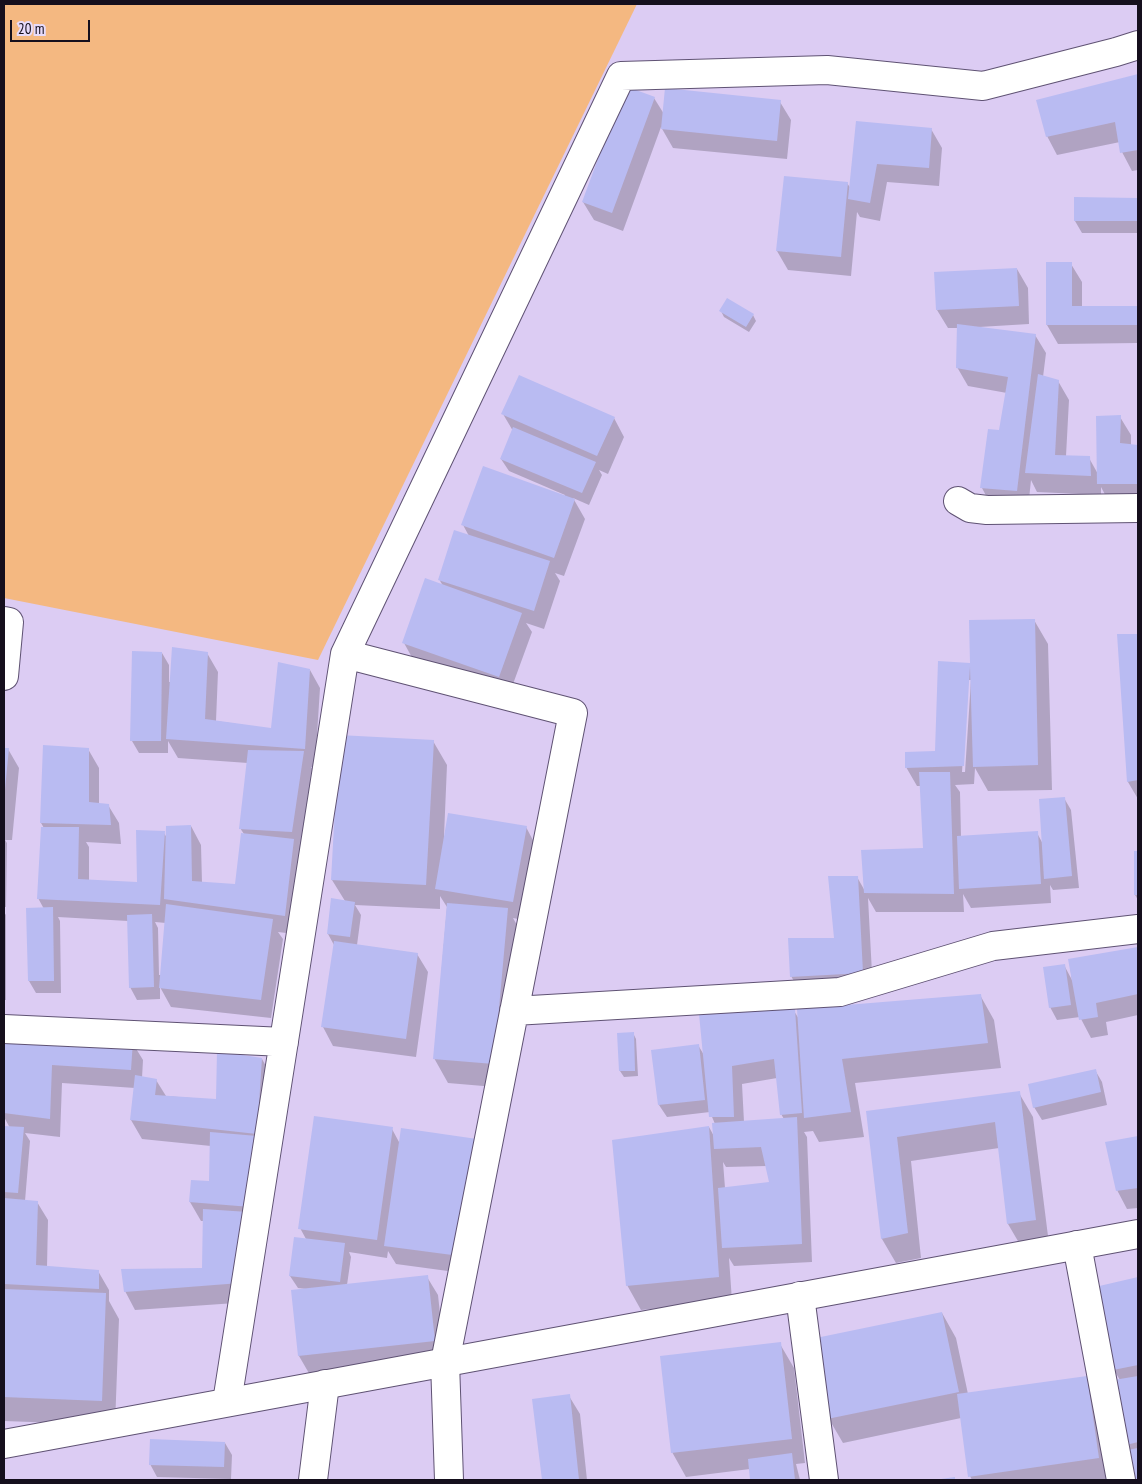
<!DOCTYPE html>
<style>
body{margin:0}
#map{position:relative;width:1142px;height:1484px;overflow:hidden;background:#dcccf3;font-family:"PT Sans Narrow",sans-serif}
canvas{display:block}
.frame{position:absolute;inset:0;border:5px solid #150f1d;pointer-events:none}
.scale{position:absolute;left:10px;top:20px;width:80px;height:22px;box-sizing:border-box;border:2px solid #150f1d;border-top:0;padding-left:6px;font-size:15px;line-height:18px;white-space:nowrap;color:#150f1d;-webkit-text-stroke:4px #e7dbfb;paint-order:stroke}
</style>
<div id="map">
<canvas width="1142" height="1484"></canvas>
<div class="frame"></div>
<div class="scale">20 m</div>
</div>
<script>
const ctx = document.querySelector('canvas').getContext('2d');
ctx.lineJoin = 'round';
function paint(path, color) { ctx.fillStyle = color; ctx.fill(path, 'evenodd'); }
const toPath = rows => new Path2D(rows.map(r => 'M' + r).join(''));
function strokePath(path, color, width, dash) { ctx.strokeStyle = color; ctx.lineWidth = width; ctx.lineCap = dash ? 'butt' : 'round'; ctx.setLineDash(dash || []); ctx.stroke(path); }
const green = toPath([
 [4,4,637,4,318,660,4,598]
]);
const shadow = toPath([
 [1138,75,1138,170,1132,171,1122,152,1120,142,1057,155,1047,136,1038,101],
 [654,98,664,114,780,102,791,120,787,159,673,148,661,127,623,231,594,220,583,202],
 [857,122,931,129,942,148,939,186,887,182,880,221,860,217,857,212,851,276,788,270,777,251,847,183,851,189],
 [1075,199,1138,199,1138,233,1082,233,1075,221],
 [1047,263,1071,264,1082,282,1082,307,1138,308,1138,343,1058,344,1047,325],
 [1017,269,1028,288,1029,324,979,327,979,328,1035,335,1046,353,1043,377,1058,381,1069,400,1066,456,1089,458,1098,474,1120,417,1131,435,1131,445,1138,446,1138,502,1109,502,1101,487,1101,495,1037,492,1031,480,1028,509,992,507,982,488,989,430,1000,432,1007,393,968,386,957,367,958,328,948,328,937,310],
 [721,311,753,315,756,321,749,332,724,317],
 [503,414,614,418,624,437,608,474,599,470,602,475,589,505,573,498,585,519,564,576,555,573,560,581,544,629,526,623,532,632,509,695,414,661,404,643,443,586,439,579,469,536,463,525,564,497,565,495,509,471,501,459,513,431],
 [1034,620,1048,644,1052,790,988,791,975,768,974,784,955,785,960,792,961,837,1037,833,1043,844,1064,798,1071,810,1079,888,1053,890,1050,885,1051,903,971,908,963,894,964,912,876,912,868,898,873,992,802,995,791,976,835,940,857,877,865,891,924,849,921,786,917,786,906,767,936,753,939,662,972,664],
 [968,680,971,680,965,772,962,772],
 [1119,635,1138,635,1138,799,1128,782],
 [162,653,169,665,169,682,171,682,207,653,218,672,216,721,272,729,310,670,320,688,315,767,311,767,314,771,302,850,299,850,304,858,295,934,278,932,283,939,271,1018,171,1007,160,987,160,999,137,1000,130,987,128,921,58,917,60,921,61,993,36,993,29,981,44,909,38,898,44,828,41,823,88,749,99,768,99,804,108,805,119,823,121,844,86,842,89,847,89,881,138,883,164,833,167,838,191,826,201,845,202,883,236,885,244,834,240,828,248,763,178,758,168,741,168,753,139,753,132,741],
 [155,922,166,923,161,975,159,975,158,928],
 [340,736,433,741,447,765,444,836,526,827,536,846,523,920,513,918,522,934,507,1088,448,1083,434,1058,447,907,440,896,440,909,355,905,361,915,357,945,417,954,428,972,416,1057,333,1046,323,1027,334,945,328,934,345,901,332,880],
 [4,749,8,749,19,768,12,840,5,840,7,843,6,907,4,907],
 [1135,852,1138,852,1138,900,1135,895],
 [4,912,6,915,6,1000,4,1000],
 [1138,948,1138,1015,1106,1022,1108,1035,1091,1038,1080,1017,1057,1020,1050,1007,1064,965,1072,980,1069,960],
 [980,995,994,1020,1001,1068,855,1083,864,1137,819,1142,813,1131,804,1132,807,1137,812,1262,734,1266,729,1258,732,1301,641,1310,627,1285,709,1127,715,1138,715,1124,710,1112,667,1117,659,1105,698,1045,704,1055,794,1011,799,1019],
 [777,1078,781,1114,784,1119,744,1122,742,1084],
 [723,1162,726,1167,767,1166,770,1183,725,1188],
 [633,1033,636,1039,638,1076,624,1077,620,1071,619,1034],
 [5,1034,132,1042,143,1060,142,1078,156,1080,166,1096,217,1100,262,1059,272,1077,250,1302,135,1310,125,1291,203,1269,204,1221,201,1221,190,1202,211,1182,211,1146,142,1139,131,1120,135,1088,62,1083,60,1137,25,1133,30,1141,25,1201,37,1202,48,1220,47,1267,98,1271,109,1290,109,1301,119,1319,115,1425,4,1421,4,1127,10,1128,4,1117],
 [1095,1070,1102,1082,1107,1105,1042,1120,1034,1107],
 [1019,1093,1033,1117,1049,1244,1022,1248,1008,1224,999,1148,911,1161,921,1258,896,1263,882,1239,867,1112],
 [392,1129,470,1274,396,1264,388,1251,387,1258,349,1252,351,1257,347,1285,427,1277,438,1295,445,1360,310,1375,299,1356,292,1292,306,1289,298,1288,290,1276,306,1239,300,1228],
 [1138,1138,1138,1208,1127,1209,1117,1190,1107,1143],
 [1138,1279,1138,1480,1128,1480,1130,1451,1127,1444,1120,1380,1114,1370,1096,1288],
 [942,1313,956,1338,968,1394,1087,1377,1101,1401,1112,1480,972,1480,970,1476,961,1418,843,1443,829,1419],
 [780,1344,794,1368,805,1463,796,1464,800,1480,751,1480,750,1469,686,1477,672,1452],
 [569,1396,580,1414,587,1480,543,1480,534,1400],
 [225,1443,232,1455,231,1479,157,1477,150,1464]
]);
const building = toPath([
 [1138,74,1138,150,1120,153,1115,122,1046,137,1036,100],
 [625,86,655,97,612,213,582,202],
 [665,88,781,100,777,141,661,129],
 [856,121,932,128,929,168,877,164,870,203,848,199],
 [784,176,848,182,841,257,776,251],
 [1074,197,1138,198,1138,221,1074,221],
 [1046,262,1072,262,1072,306,1138,306,1138,325,1046,325],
 [1017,268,1019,306,936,310,934,272],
 [727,298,754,314,746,327,719,311],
 [957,324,1036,334,1017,491,980,488,988,429,999,430,1008,377,956,368],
 [1038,374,1059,380,1055,455,1090,456,1091,476,1025,473],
 [519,375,615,417,597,456,501,414],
 [1121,415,1120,443,1138,445,1138,484,1097,484,1096,416],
 [513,427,596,462,582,493,500,459],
 [483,466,575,499,554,558,461,525],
 [454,530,550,561,534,611,438,580],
 [425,578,522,613,499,677,402,643],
 [1035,619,1038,765,973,767,970,666,964,766,905,768,905,752,935,751,938,661,970,663,969,620],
 [1117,634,1138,634,1138,780,1127,782],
 [172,647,208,652,205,719,271,728,278,662,310,669,305,749,166,739],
 [132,651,162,652,161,741,130,741],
 [339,735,434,740,426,885,331,880],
 [43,745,89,748,89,802,109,804,111,825,40,823],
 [4,748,9,748,5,789,4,789],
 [248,750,304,751,292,832,239,829],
 [919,772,950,772,954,894,864,893,861,850,923,848],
 [1065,797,1072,876,1044,879,1039,799],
 [448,813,527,826,513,902,435,889],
 [191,825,192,881,235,884,241,833,294,839,285,916,164,899,166,826],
 [41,827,79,827,78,879,137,882,136,830,165,831,160,905,37,899],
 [1038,831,1041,884,959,889,957,836],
 [1134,851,1138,851,1138,895,1134,895],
 [828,876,858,876,863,973,790,977,788,938,834,938],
 [331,898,355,902,350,937,327,934],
 [447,903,508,908,494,1064,433,1059],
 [166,904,273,919,261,1000,159,988],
 [53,907,54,981,28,981,26,908],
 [152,914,154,987,129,988,127,915],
 [334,941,418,953,406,1039,321,1027],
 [1138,947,1138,994,1096,1003,1098,1017,1079,1020,1068,959],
 [1065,964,1071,1005,1049,1008,1043,967],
 [981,994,988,1043,842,1059,851,1112,804,1118,797,1009],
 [795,1009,802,1113,780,1115,774,1059,732,1066,734,1117,709,1117,699,1014],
 [634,1032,635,1071,619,1071,617,1033],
 [4,1033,133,1040,131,1070,52,1065,50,1119,4,1113],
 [699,1044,705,1100,658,1105,651,1050],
 [217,1051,262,1058,257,1134,130,1120,135,1075,157,1079,155,1095,216,1099],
 [1096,1069,1101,1092,1033,1108,1028,1084],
 [1020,1091,1036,1220,1007,1224,995,1122,897,1137,908,1233,881,1239,866,1111],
 [314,1116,393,1127,377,1240,298,1229],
 [797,1117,802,1244,722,1248,718,1188,769,1182,761,1147,714,1149,712,1123],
 [4,1126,24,1127,18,1193,4,1192],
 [709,1126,719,1277,626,1286,612,1140],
 [401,1128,477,1139,460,1256,384,1246],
 [210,1132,257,1136,251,1207,189,1202,191,1180,209,1181],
 [1138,1136,1138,1188,1116,1191,1105,1142],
 [4,1198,38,1201,36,1265,99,1270,99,1289,4,1284],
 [203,1209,248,1212,240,1283,124,1292,121,1269,202,1268],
 [294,1237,345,1243,340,1282,289,1276],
 [428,1275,435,1341,298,1356,291,1290],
 [1138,1277,1138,1365,1113,1370,1095,1287],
 [4,1289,106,1293,102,1401,4,1397],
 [942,1312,959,1392,827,1419,811,1339],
 [781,1342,792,1439,671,1453,660,1356],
 [1087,1376,1099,1458,968,1477,957,1394],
 [1138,1376,1138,1442,1126,1445,1114,1380],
 [570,1394,579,1480,542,1480,532,1399],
 [150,1439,225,1442,224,1467,149,1465],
 [1138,1448,1138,1480,1127,1480,1122,1451],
 [792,1453,795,1480,750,1480,748,1459],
 [955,1477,955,1480,941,1480,941,1479]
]);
const minor = toPath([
 [958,501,970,508,987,510,1138,508],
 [4,621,9,622,4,676],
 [345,654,621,76,827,70,983,86,1116,52,1138,45],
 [514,1011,840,992,993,946,1138,929],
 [4,1029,284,1042],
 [1077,1245,1121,1480],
 [800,1296,824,1480],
 [227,1402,345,654,573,713,445,1362,449,1480],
 [313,1480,325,1384]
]);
const tertiary = toPath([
 [4,1444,1138,1234]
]);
paint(green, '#f4b881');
paint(shadow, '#0003');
paint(building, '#b9bbf2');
strokePath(minor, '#5f5273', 30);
strokePath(tertiary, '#5f5273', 30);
strokePath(minor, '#fff', 28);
strokePath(tertiary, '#fff', 28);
</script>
